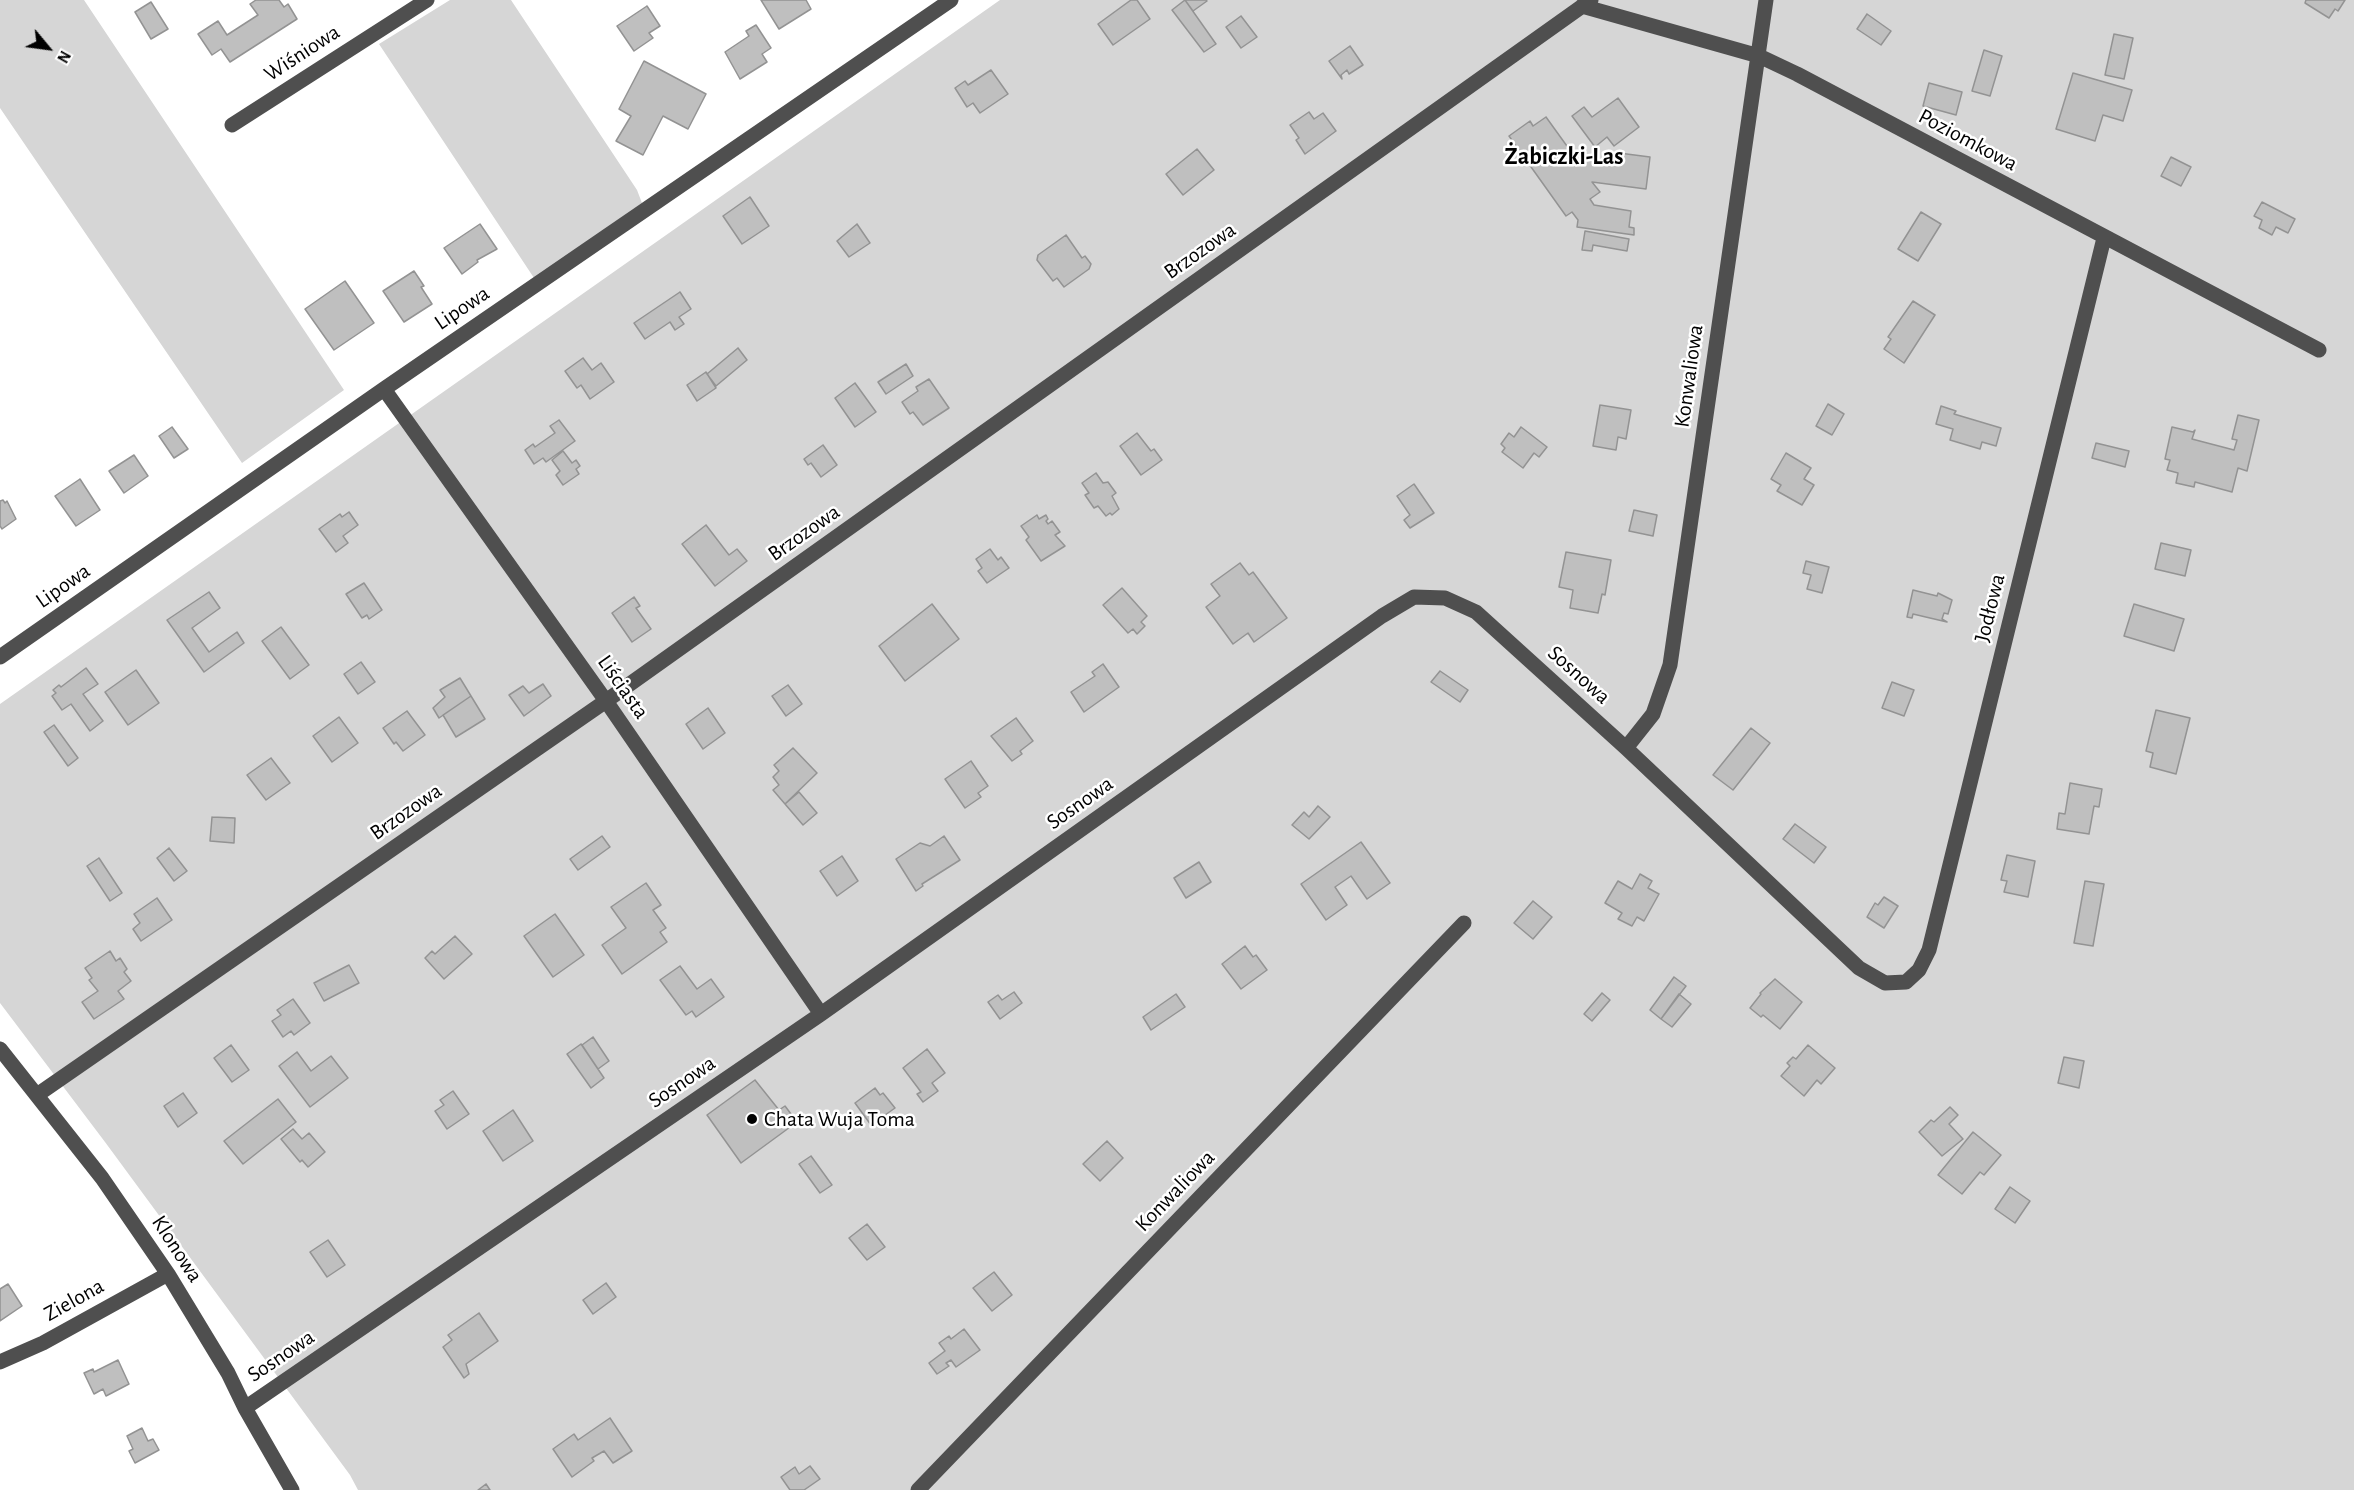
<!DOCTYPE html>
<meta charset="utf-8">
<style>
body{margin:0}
#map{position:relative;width:2354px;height:1490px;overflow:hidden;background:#fff;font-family:"Alegreya Sans",sans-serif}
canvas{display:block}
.north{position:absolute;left:18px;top:18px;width:60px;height:60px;-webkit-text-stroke:4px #fff;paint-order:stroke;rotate:119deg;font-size:16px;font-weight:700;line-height:24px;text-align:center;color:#000}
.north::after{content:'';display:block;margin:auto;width:21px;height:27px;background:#000;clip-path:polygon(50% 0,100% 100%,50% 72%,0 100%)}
</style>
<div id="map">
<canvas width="2354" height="1490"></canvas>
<div class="north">N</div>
</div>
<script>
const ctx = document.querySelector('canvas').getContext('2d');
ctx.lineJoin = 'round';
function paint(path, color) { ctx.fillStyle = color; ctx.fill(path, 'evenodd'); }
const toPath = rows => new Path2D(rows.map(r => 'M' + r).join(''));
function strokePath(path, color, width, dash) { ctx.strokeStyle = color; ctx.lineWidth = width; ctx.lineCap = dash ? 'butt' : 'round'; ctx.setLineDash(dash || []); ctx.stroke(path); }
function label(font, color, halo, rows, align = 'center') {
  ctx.font = font + ' "Alegreya Sans",sans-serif'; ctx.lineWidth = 5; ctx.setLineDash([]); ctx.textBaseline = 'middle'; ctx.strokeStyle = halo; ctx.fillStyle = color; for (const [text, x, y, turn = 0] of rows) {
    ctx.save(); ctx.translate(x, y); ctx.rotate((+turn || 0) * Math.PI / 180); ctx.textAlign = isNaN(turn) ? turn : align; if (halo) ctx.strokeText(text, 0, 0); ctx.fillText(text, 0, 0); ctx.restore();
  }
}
const green = toPath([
 [0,0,84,0,344,390,242,463,0,108],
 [450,0,511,0,637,190,642,203,534,278,379,44],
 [1000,0,2354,0,2354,1490,358,1490,350,1475,105,1142,0,1003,0,704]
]);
const building = toPath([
 [256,0,279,0,284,7,288,4,297,19,230,62,221,49,212,55,198,34,218,21,227,35,258,15,250,4,256,0],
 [761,0,806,0,811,9,779,29,761,0],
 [1131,0,1137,0,1150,19,1113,45,1098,24,1131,0],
 [1185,0,1216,44,1204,52,1172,10,1185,0],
 [1185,0,1206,0,1207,1,1193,11,1185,0],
 [2306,0,2345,0,2338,11,2335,9,2329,18,2305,3,2306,0],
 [151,2,168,29,151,39,135,12,151,2],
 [647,6,660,26,649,33,653,38,634,51,617,26,647,6],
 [1867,14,1891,31,1881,45,1857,29,1867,14],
 [1241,16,1257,37,1241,48,1226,27,1241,16],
 [756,25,771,48,762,54,767,62,740,79,725,52,749,36,746,31,756,25],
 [2114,34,2133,38,2124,79,2105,75,2114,34],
 [1350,46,1363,65,1349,74,1347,70,1341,75,1342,79,1329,61,1350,46],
 [1984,50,2002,56,1990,96,1972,91,1984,50],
 [644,61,706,94,688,129,663,116,643,155,616,141,631,116,619,109,644,61],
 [991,70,1008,94,980,113,973,103,967,107,955,88,965,81,968,85,991,70],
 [2073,73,2132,90,2123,121,2103,115,2095,141,2056,129,2073,73],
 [1929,83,1962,92,1956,115,1923,106,1929,83],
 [1618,98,1639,127,1614,146,1607,137,1595,147,1572,116,1584,107,1592,117,1618,98],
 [1309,112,1314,119,1323,113,1336,131,1305,154,1296,140,1299,138,1290,125,1309,112],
 [1546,117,1577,160,1580,158,1618,163,1619,153,1650,157,1646,189,1592,182,1600,192,1590,199,1594,205,1631,211,1629,227,1634,228,1634,235,1577,227,1578,220,1572,212,1566,216,1509,136,1530,121,1533,126,1546,117],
 [1197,149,1214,170,1183,195,1166,174,1197,149],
 [2171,157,2191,167,2181,186,2161,176,2171,157],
 [750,197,769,226,742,244,723,216,750,197],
 [2262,202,2295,219,2288,233,2276,227,2272,235,2259,228,2262,220,2254,216,2262,202],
 [1921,212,1941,224,1918,261,1898,249,1921,212],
 [480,224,497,249,477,260,478,262,462,274,444,248,480,224],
 [857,224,870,243,849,257,837,241,857,224],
 [1585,231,1629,239,1627,251,1593,245,1592,251,1582,250,1585,231],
 [1066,235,1082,258,1085,256,1091,264,1089,269,1064,287,1057,278,1053,281,1037,260,1038,255,1066,235],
 [414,271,424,286,421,287,432,304,404,322,383,291,414,271],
 [345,281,374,323,334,350,305,309,345,281],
 [680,292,691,309,679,317,684,324,675,330,670,322,645,339,634,323,680,292],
 [1913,301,1935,315,1904,363,1884,349,1891,339,1888,337,1913,301],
 [738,348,747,360,716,386,707,374,738,348],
 [583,358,592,370,601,363,614,382,590,399,581,385,577,388,565,371,583,358],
 [906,364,913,376,886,394,878,382,906,364],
 [706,372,716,388,697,401,687,385,706,372],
 [929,379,949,408,923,425,913,412,910,414,902,402,918,391,916,387,929,379],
 [855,383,876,412,855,427,835,398,855,383],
 [1828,404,1844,414,1832,435,1816,426,1828,404],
 [1600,405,1631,410,1626,439,1618,437,1616,450,1593,446,1600,405],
 [1941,406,1956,411,1954,414,2001,428,1996,446,1982,442,1980,449,1950,440,1953,429,1936,424,1941,406],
 [2238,415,2259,420,2247,471,2238,468,2232,492,2195,482,2194,487,2176,483,2178,473,2167,470,2170,460,2165,459,2172,427,2193,432,2195,430,2192,439,2234,450,2237,440,2232,439,2238,415],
 [559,420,575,441,546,462,543,458,534,464,525,450,533,444,535,447,555,433,550,426,559,420],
 [172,427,188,449,174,458,159,436,172,427],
 [1521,427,1547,447,1539,457,1534,453,1523,468,1502,452,1505,448,1501,444,1509,433,1514,437,1521,427],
 [1137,433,1151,451,1154,449,1162,460,1141,475,1120,446,1137,433],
 [2096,443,2129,451,2125,467,2092,458,2096,443],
 [823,445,837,465,821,477,811,463,808,465,804,459,823,445],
 [563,451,572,463,576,460,580,466,576,469,579,474,563,485,556,475,560,471,552,460,563,451],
 [1786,453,1811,468,1804,479,1814,485,1802,505,1777,491,1781,485,1771,479,1786,453],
 [134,455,148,476,124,493,109,471,134,455],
 [1096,473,1103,483,1108,482,1116,493,1112,496,1119,509,1112,515,1110,513,1106,516,1098,506,1094,508,1085,495,1089,493,1082,483,1096,473],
 [80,479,100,510,76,526,55,496,80,479],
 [1414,484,1434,513,1410,528,1404,520,1410,515,1397,496,1414,484],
 [3,500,5,503,7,501,16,519,2,529,0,526,0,501,3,500],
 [1634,510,1657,515,1653,536,1629,531,1634,510],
 [349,512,358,525,343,536,348,543,336,552,319,529,340,514,342,517,349,512],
 [1037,515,1039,519,1046,515,1048,519,1046,521,1048,524,1052,521,1060,532,1055,535,1065,546,1041,561,1026,540,1029,537,1021,526,1037,515],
 [706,525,729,555,737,549,747,561,715,586,682,544,706,525],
 [2161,543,2191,550,2185,576,2155,569,2161,543],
 [990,549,998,560,1001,557,1009,568,987,583,978,571,982,568,976,559,990,549],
 [1566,552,1611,560,1605,595,1602,594,1598,613,1570,608,1573,590,1559,587,1566,552],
 [1806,561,1829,567,1822,593,1807,589,1811,575,1803,573,1806,561],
 [1240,563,1249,575,1253,572,1287,618,1254,642,1248,633,1233,644,1206,607,1220,596,1211,584,1240,563],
 [364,583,382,610,369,619,367,615,362,618,346,594,364,583],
 [1122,588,1147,616,1141,622,1145,626,1137,634,1133,629,1128,633,1103,605,1122,588],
 [1913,590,1937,596,1938,593,1952,600,1948,614,1944,613,1942,619,1947,622,1913,614,1912,618,1907,617,1913,590],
 [209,592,220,608,192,628,209,652,237,632,244,643,204,672,167,620,209,592],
 [634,597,640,606,636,608,651,629,632,642,612,613,634,597],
 [932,604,959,639,905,681,879,646,932,604],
 [2134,604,2184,619,2174,651,2124,636,2134,604],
 [281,627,309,665,290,679,262,641,281,627],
 [361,662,375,682,358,694,344,674,361,662],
 [1103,664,1119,687,1084,712,1071,692,1095,676,1092,672,1103,664],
 [86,668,98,684,83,694,103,721,90,731,71,704,62,710,52,696,56,693,53,690,59,685,61,687,86,668],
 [136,670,159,703,128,725,105,692,136,670],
 [1440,671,1468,690,1460,702,1431,682,1440,671],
 [460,678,471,696,439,718,433,708,445,697,440,690,460,678],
 [1892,682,1914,690,1904,716,1882,708,1892,682],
 [543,684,551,696,524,716,509,695,523,686,529,693,543,684],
 [788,685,802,704,786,716,772,696,788,685],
 [471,696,485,719,456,737,443,715,471,696],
 [708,708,725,733,703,749,686,724,708,708],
 [2156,710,2190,718,2176,774,2150,767,2153,753,2146,751,2156,710],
 [407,711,425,735,403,751,396,742,394,744,383,728,407,711],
 [339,717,358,743,332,762,313,736,339,717],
 [1016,718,1033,741,1020,751,1022,754,1012,761,991,736,1016,718],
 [54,725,78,758,68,766,44,732,54,725],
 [1751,728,1770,743,1733,790,1713,775,1751,728],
 [793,748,817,773,785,804,773,790,779,785,773,777,779,771,774,765,793,748],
 [271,758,290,783,266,800,247,775,271,758],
 [971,761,988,786,978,793,981,797,965,808,945,779,971,761],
 [2070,783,2102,789,2099,807,2094,806,2089,834,2057,829,2059,813,2065,814,2070,783],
 [799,792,817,813,803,825,785,804,799,792],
 [1318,806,1330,817,1309,839,1292,825,1304,812,1309,817,1318,806],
 [212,817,235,818,234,843,210,841,212,817],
 [1795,824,1826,847,1814,863,1783,839,1795,824],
 [602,836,610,847,578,870,570,859,602,836],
 [944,836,960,860,922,884,923,886,916,891,896,859,920,843,930,846,944,836],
 [1361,842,1390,883,1367,899,1351,876,1335,887,1347,905,1326,920,1301,884,1361,842],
 [169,848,187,871,174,881,157,858,169,848],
 [2007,855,2035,861,2028,897,2004,892,2007,881,2001,880,2007,855],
 [842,856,858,881,837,896,820,871,842,856],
 [99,858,122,893,110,901,87,866,99,858],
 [1199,862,1211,882,1186,898,1174,878,1199,862],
 [1640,874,1652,881,1648,888,1659,894,1644,921,1637,917,1632,926,1618,919,1622,913,1605,903,1618,881,1632,889,1640,874],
 [2085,881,2104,884,2093,946,2074,943,2085,881],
 [646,883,661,905,653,910,666,928,660,932,667,942,622,974,602,945,626,928,611,907,646,883],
 [1884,897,1898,906,1884,928,1867,917,1875,903,1878,905,1884,897],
 [157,898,172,920,141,941,133,929,140,923,134,914,157,898],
 [1533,901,1552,917,1533,939,1514,923,1533,901],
 [555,914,584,955,553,977,524,936,555,914],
 [455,936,472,954,444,979,425,958,432,951,435,954,455,936],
 [1245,946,1253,957,1256,955,1267,970,1241,989,1222,964,1245,946],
 [110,951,116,961,120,958,127,969,124,972,131,981,118,991,124,999,94,1019,82,1002,98,991,89,980,92,978,85,968,110,951],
 [349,965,359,983,324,1001,314,983,349,965],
 [680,966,697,989,711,979,724,997,696,1017,692,1011,686,1015,660,980,680,966],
 [1674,977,1686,986,1661,1019,1650,1010,1674,977],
 [1775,979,1802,1002,1780,1029,1763,1015,1761,1017,1750,1008,1761,994,1760,993,1775,979],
 [1014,992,1022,1003,1000,1019,988,1002,998,995,1002,1000,1014,992],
 [1602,993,1610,1000,1592,1021,1584,1014,1602,993],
 [1176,994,1185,1007,1151,1030,1143,1017,1176,994],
 [1679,994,1691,1004,1672,1027,1661,1019,1679,994],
 [293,999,310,1023,294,1035,291,1031,283,1037,272,1021,281,1015,277,1010,293,999],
 [593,1037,609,1061,598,1069,582,1045,593,1037],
 [581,1044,604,1078,591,1088,567,1054,581,1044],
 [231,1045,249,1070,232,1082,214,1058,231,1045],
 [1808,1045,1835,1068,1821,1084,1817,1080,1804,1096,1781,1076,1790,1066,1787,1063,1793,1057,1796,1059,1808,1045],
 [927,1049,945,1073,932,1083,938,1091,923,1102,917,1094,921,1092,903,1068,927,1049],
 [297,1052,311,1071,331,1056,348,1078,310,1107,279,1066,297,1052],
 [2064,1057,2084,1061,2079,1088,2058,1083,2064,1057],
 [755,1080,779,1110,785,1106,797,1122,741,1163,707,1115,755,1080],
 [875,1088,880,1095,883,1093,895,1108,871,1125,855,1103,875,1088],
 [453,1091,469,1114,447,1129,435,1111,444,1105,440,1100,453,1091],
 [183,1093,197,1113,178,1127,164,1106,183,1093],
 [278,1099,296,1122,243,1164,224,1141,278,1099],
 [1950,1107,1958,1115,1949,1124,1963,1139,1942,1156,1919,1132,1931,1120,1934,1122,1950,1107],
 [513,1110,533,1141,503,1161,483,1131,513,1110],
 [293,1129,302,1139,309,1133,325,1152,308,1167,302,1160,300,1162,281,1139,293,1129],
 [1973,1132,2001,1155,1984,1175,1980,1172,1962,1194,1938,1175,1973,1132],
 [1107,1141,1123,1158,1100,1181,1083,1164,1107,1141],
 [811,1156,832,1185,820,1193,799,1164,811,1156],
 [2010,1187,2030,1201,2015,1223,1995,1209,2010,1187],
 [867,1224,885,1247,867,1260,849,1238,867,1224],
 [328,1240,345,1265,327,1277,310,1252,328,1240],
 [994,1272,1012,1295,992,1311,973,1288,994,1272],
 [606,1283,616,1297,593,1314,583,1300,606,1283],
 [8,1284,22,1306,0,1321,0,1289,8,1284],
 [479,1313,498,1341,466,1364,469,1374,464,1378,443,1347,452,1340,448,1335,479,1313],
 [964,1329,980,1350,956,1367,951,1360,946,1363,949,1366,937,1374,929,1363,945,1351,939,1343,949,1336,951,1339,964,1329],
 [118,1360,129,1384,106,1396,103,1389,94,1394,84,1373,93,1369,94,1372,118,1360],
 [610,1418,632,1451,613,1463,604,1451,592,1458,594,1461,572,1477,553,1449,574,1434,578,1440,610,1418],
 [142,1428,148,1441,153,1439,159,1450,135,1463,129,1451,133,1449,127,1436,142,1428],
 [810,1466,820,1479,804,1490,790,1490,781,1477,795,1467,799,1474,810,1466],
 [486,1484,490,1490,478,1490,486,1484]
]);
const minor = toPath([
 [1582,6,1759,56,1797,74,2319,350],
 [232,125,427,0],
 [384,389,606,701,821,1014],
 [0,657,384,389,951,0],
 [1626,748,1653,714,1670,665,1766,0],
 [0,1049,102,1178,168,1274,228,1373,245,1408,292,1490],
 [37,1095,606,701,1591,0],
 [0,1362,43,1343,168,1274],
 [245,1408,821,1014,1382,616,1414,597,1445,598,1476,612,1626,748,1859,968,1885,983,1906,982,1919,970,1929,950,2104,238],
 [918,1490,1464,923]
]);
const markers = [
 [752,1119,6,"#000"]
];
const streetNames = [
 ["Wiśniowa",302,53,-33],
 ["Poziomkowa",1968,140,28],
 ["Brzozowa",1200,251,-35],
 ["Lipowa",462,308,-34],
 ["Konwaliowa",1689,376,-82],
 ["Brzozowa",804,533,-35],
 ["Lipowa",63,586,-35],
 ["Jodłowa",1990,608,-76],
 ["Sosnowa",1579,675,42],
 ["Liściasta",623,687,55],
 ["Sosnowa",1080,803,-35],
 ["Brzozowa",406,812,-35],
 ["Sosnowa",682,1082,-34],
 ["Konwaliowa",1175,1191,-46],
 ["Klonowa",177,1249,57],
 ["Zielona",74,1300,-29],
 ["Sosnowa",281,1356,-34]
];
const poiNames = [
 ["Chata Wuja Toma",764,1119]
];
const neighbourhoodNames = [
 ["Żabiczki-Las",1564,157]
];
paint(green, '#d6d6d6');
paint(building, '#bfbfbf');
strokePath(building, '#939393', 1.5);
strokePath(minor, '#4f4f4f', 15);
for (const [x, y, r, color] of markers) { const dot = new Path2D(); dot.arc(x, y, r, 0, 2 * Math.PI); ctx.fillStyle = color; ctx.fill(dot); strokePath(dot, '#fff', 2); }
label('22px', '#000', '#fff', streetNames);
label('22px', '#000', '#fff', poiNames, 'left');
label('bold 24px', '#000', '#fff', neighbourhoodNames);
</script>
